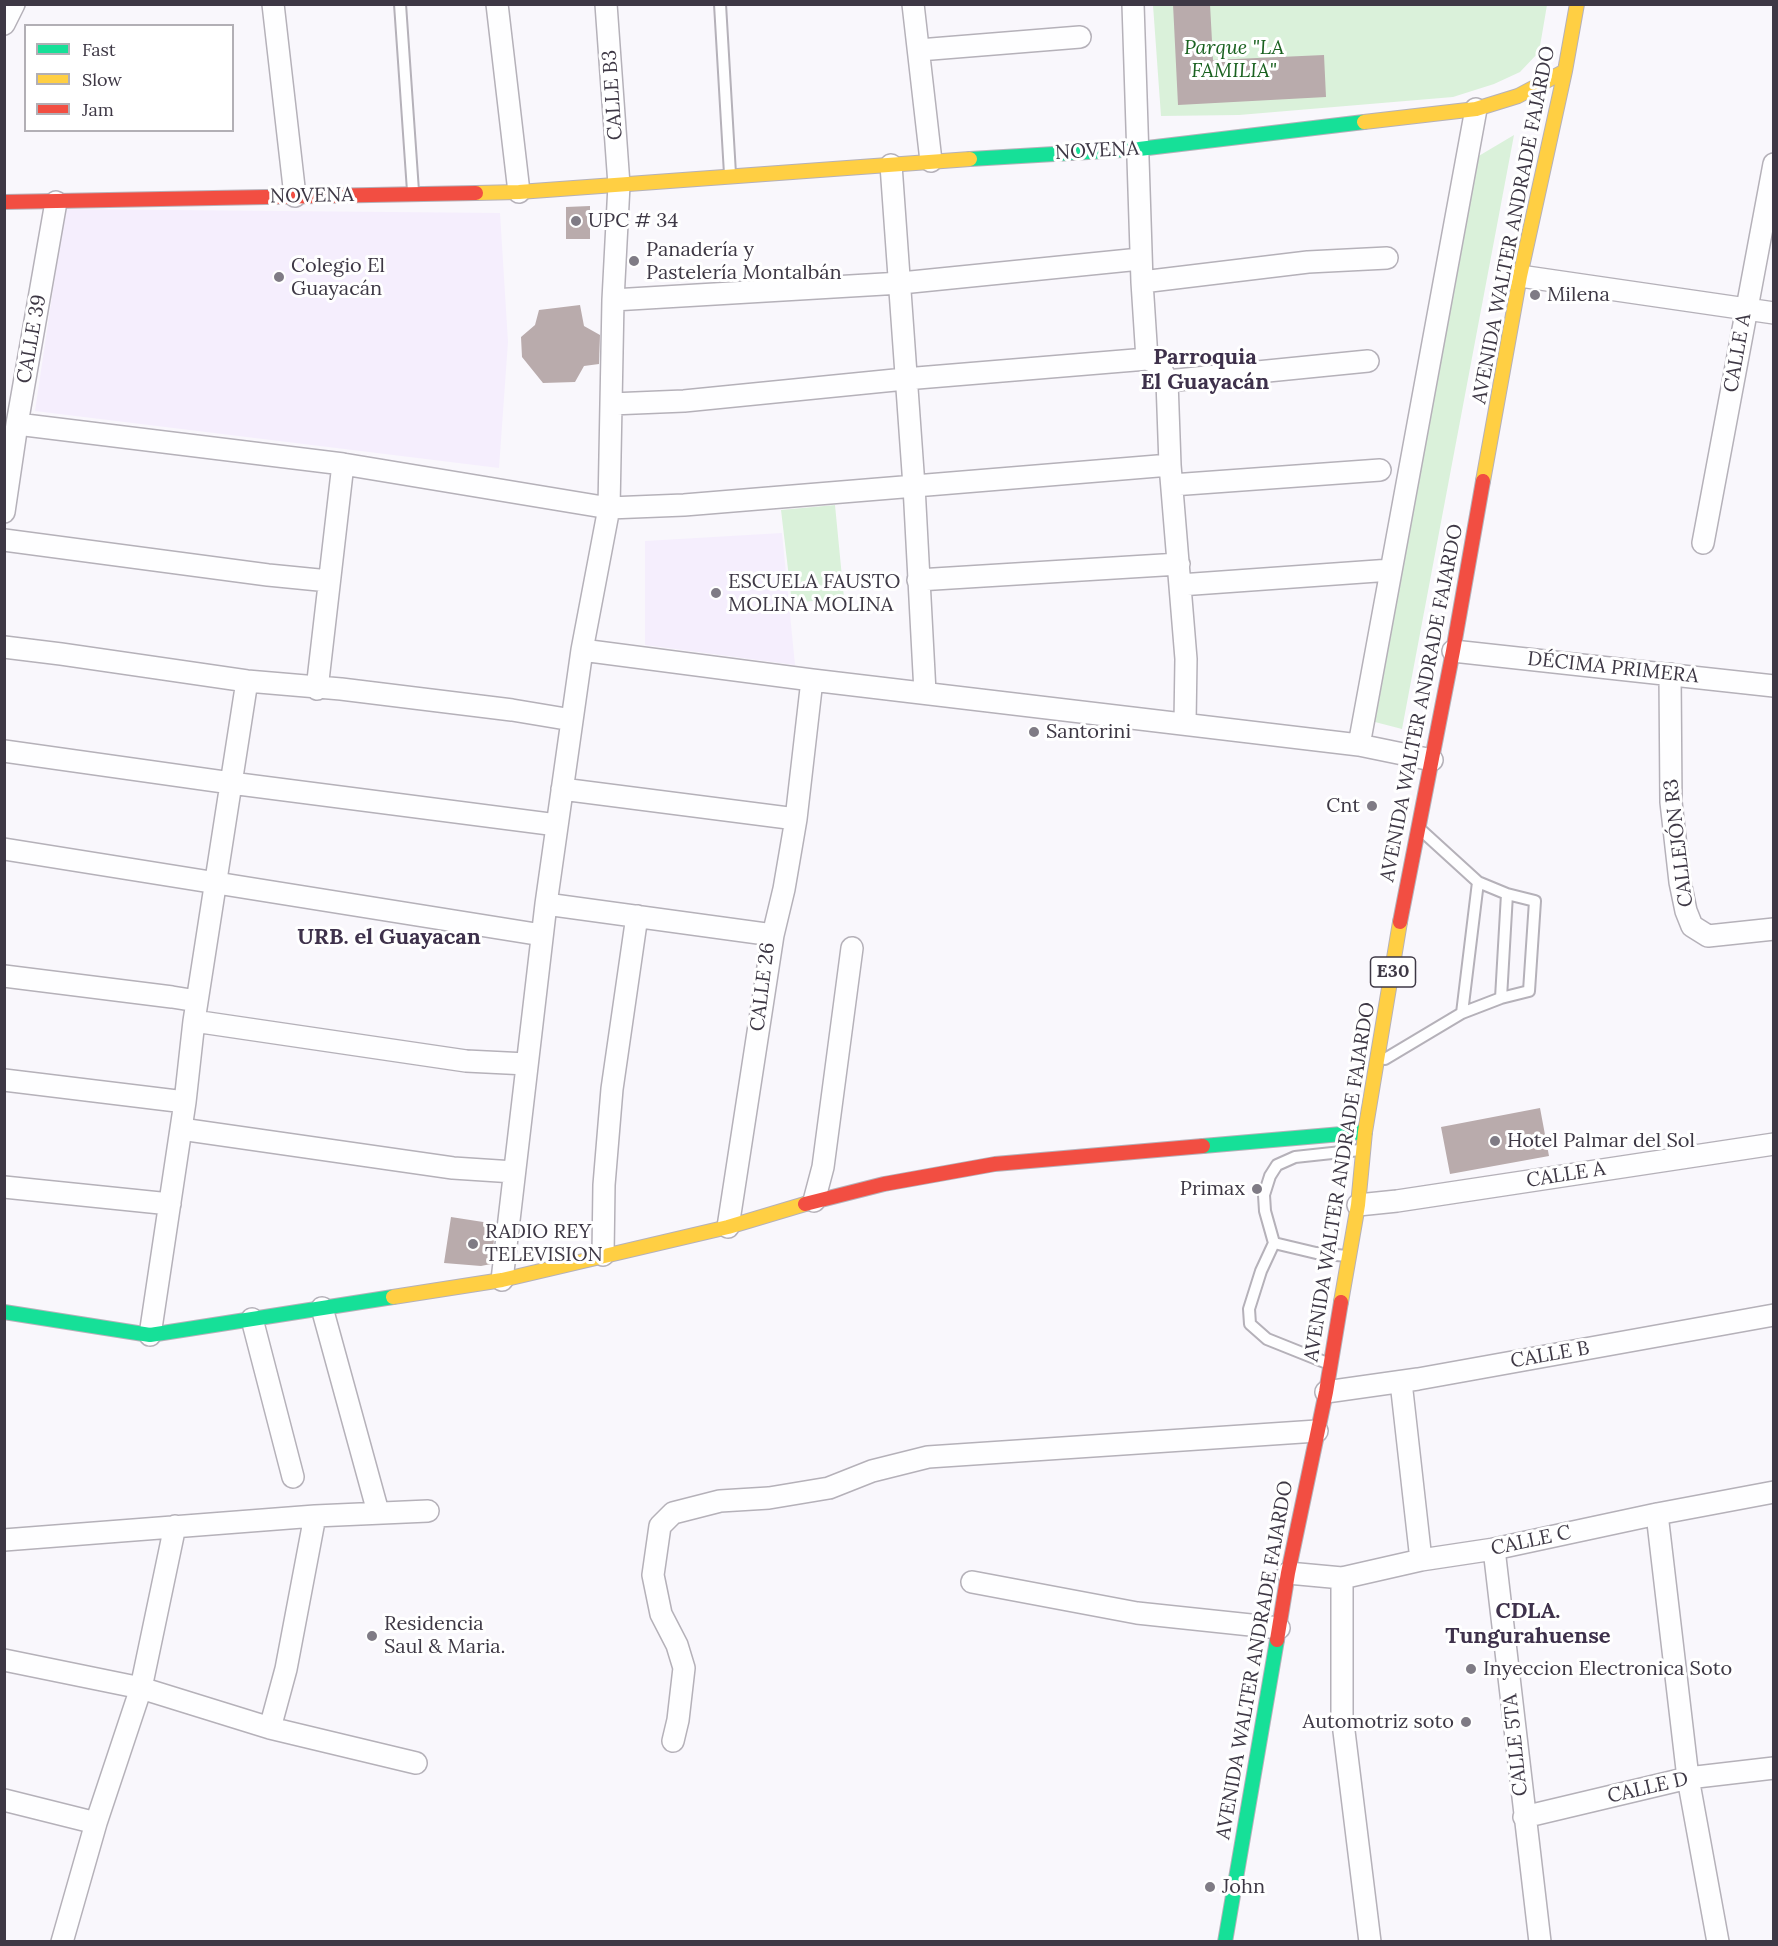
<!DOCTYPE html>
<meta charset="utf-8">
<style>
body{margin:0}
#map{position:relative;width:1778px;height:1946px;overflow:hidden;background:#f9f7fc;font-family:Lora,serif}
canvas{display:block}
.frame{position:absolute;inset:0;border:6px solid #3e3845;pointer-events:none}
.legend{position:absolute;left:24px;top:24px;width:210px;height:108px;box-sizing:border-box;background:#fff;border:2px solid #b2afb5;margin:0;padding:8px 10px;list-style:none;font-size:18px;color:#3e3845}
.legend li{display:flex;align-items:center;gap:12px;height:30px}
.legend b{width:30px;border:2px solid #b2afb5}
</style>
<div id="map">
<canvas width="1778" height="1946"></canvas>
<div class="frame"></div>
<ul class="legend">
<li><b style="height:8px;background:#16e098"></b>Fast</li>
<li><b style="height:8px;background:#ffcf43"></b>Slow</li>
<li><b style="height:8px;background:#f24e42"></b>Jam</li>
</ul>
</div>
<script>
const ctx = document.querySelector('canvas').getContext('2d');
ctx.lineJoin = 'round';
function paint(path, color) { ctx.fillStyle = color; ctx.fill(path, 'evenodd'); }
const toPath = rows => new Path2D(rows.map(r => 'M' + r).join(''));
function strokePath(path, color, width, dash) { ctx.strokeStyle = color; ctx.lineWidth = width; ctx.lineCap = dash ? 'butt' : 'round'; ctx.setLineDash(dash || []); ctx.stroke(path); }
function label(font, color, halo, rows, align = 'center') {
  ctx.font = font + ' Lora,serif'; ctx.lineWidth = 6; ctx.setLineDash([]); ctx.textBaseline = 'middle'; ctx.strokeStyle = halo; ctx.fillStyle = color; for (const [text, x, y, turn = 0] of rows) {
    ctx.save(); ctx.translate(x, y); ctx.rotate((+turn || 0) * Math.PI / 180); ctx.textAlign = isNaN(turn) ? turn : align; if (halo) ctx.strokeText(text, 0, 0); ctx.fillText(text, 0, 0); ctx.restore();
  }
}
const built = toPath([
 [65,209,500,213,508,342,499,468,35,411],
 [782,533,795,665,645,645,645,541]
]);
const green = toPath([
 [1153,5,1547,5,1539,52,1520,72,1494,84,1453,97,1239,115,1161,116],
 [1514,135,1402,729,1375,722,1477,157],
 [835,505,844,598,792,603,781,510]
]);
const building = toPath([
 [1173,4,1210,4,1213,60,1324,55,1326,97,1178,105],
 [590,206,590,239,566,239,566,207],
 [580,305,584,326,600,335,599,364,584,366,575,382,543,383,522,357,521,337,535,325,539,310],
 [1540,1108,1549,1156,1450,1174,1441,1127],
 [451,1217,496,1224,491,1264,481,1266,444,1263]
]);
const lane = toPath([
 [400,4,413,191],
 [720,4,730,174],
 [1501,998,1507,894],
 [1462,1013,1478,882],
 [1385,1059,1462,1013,1501,998,1529,991,1535,901,1507,894,1478,882,1422,831],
 [1274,1243,1261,1271,1249,1309,1250,1324,1267,1339,1327,1363],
 [1347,1256,1316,1253,1274,1243,1265,1211,1264,1195,1270,1176,1277,1165,1295,1157,1360,1150]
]);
const street = toPath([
 [273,4,295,196],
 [497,4,519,192],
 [913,4,931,161],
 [1133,4,1142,282,1147,359,1159,364,1167,381,1170,465,1186,659,1185,723],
 [4,24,14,4],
 [919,50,1080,37],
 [891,165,914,486,925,692],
 [1520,276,1774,313],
 [1142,282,1308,262,1387,258],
 [613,300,901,283,1140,259],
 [1167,381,1368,361],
 [611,404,684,401,905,379,1147,359],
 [17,424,343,464,609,508,684,505,1170,465],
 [1172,485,1380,470],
 [4,512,17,424,56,202],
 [4,540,268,575,329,581],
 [1703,543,1774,164],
 [918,580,1179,564],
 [1180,585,1391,570],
 [4,647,61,654,247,681,341,689,512,710,572,720],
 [582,650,812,680,1359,745,1432,760],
 [1453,651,1774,686],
 [1670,674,1671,802,1680,882,1686,911,1692,926,1708,936,1774,929],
 [317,689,343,464],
 [1359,745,1476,109],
 [4,751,231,783,557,825],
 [562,789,796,819],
 [4,849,542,935],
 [546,904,773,935,728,1227],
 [773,935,784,889,796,819,812,680],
 [4,976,172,997,197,1001],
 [194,1021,466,1061,527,1064],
 [4,1080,185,1102],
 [181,1129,453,1168,514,1172],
 [4,1187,170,1204],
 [814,1201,823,1167,852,948],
 [1358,1205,1397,1201,1774,1144],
 [603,1255,604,1185,612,1089,637,916],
 [502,1280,546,904,582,650,609,508,613,300,619,185,606,4],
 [322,1308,378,1512],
 [252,1319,293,1477],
 [150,1335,185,1102,194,1021,247,681],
 [1401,1382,1421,1560],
 [1326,1392,1418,1379,1774,1315],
 [1657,1514,1688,1778,1718,1942],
 [4,1540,315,1516,428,1511],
 [1494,1549,1540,1942],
 [1288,1573,1342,1578,1421,1560,1494,1549,1657,1514,1774,1492],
 [1342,1578,1342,1715,1370,1942],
 [972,1582,1137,1613,1279,1628],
 [4,1660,141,1688,270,1728,416,1763],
 [270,1728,286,1669,315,1516],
 [673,1741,678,1720,684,1668,677,1645,661,1614,653,1575,660,1526,673,1513,720,1501,769,1498,829,1488,872,1471,928,1457,1317,1431],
 [4,1800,96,1823],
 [1524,1817,1688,1778,1774,1768],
 [62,1942,96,1823,141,1688,175,1526]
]);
const fast = toPath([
 [970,159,1139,149,1364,122],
 [1203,1146,1365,1132],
 [4,1312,150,1335,393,1297],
 [1225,1942,1277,1640]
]);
const slow = toPath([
 [1364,122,1476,109,1518,96,1565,71],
 [476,193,519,192,970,159],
 [1483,481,1520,276,1565,71,1577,4],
 [393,1297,502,1280,728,1227,805,1204],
 [1341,1302,1358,1205,1365,1132,1400,922]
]);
const jam = toPath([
 [4,202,476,193],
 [1400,922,1453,651,1483,481],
 [805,1204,884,1184,995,1164,1203,1146],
 [1277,1640,1288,1573,1326,1392,1341,1302]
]);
const markers = [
 [576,221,6,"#7f7b85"],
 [634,261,6,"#7f7b85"],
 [279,277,6,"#7f7b85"],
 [1535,295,6,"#7f7b85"],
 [716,593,6,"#7f7b85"],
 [1034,732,6,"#7f7b85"],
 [1372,806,6,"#7f7b85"],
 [1495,1141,6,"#7f7b85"],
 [1257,1189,6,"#7f7b85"],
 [473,1244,6,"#7f7b85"],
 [372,1636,6,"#7f7b85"],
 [1471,1669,6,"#7f7b85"],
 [1466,1722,6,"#7f7b85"],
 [1210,1887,6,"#7f7b85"]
];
const shields = [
 [1393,972,45]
];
const shieldNames = [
 ["E30",1393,972]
];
const parkNames = [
 ["Parque \"LA",1234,48],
 ["FAMILIA\"",1234,71]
];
const streetNames = [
 ["CALLE B3",613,95,-94],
 ["NOVENA",1097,151,-3],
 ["NOVENA",312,196,-1],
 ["AVENIDA WALTER ANDRADE FAJARDO",1514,225,-79],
 ["CALLE 39",32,339,-80],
 ["CALLE A",1738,353,-80],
 ["DÉCIMA PRIMERA",1613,668,6],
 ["AVENIDA WALTER ANDRADE FAJARDO",1422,703,-79],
 ["CALLEJÓN R3",1679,843,-97],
 ["CALLE 26",763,987,-83],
 ["CALLE A",1566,1175,-9],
 ["AVENIDA WALTER ANDRADE FAJARDO",1340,1182,-81],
 ["CALLE B",1550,1355,-10],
 ["CALLE C",1531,1541,-12],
 ["AVENIDA WALTER ANDRADE FAJARDO",1255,1660,-80],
 ["CALLE 5TA",1516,1745,-96],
 ["CALLE D",1648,1788,-13]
];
const poiNames = [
 ["UPC # 34",588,221],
 ["Panadería y",646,250],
 ["Pastelería Montalbán",646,273],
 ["Colegio El",291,266],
 ["Guayacán",291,289],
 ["Milena",1547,295],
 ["ESCUELA FAUSTO",728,582],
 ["MOLINA MOLINA",728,605],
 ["Santorini",1046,732],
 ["Cnt",1360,806,"right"],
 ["Hotel Palmar del Sol",1507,1141],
 ["Primax",1245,1189,"right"],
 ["RADIO REY",485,1232],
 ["TELEVISION",485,1255],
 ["Residencia",384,1624],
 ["Saul & Maria.",384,1647],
 ["Inyeccion Electronica Soto",1483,1669],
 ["Automotriz soto",1454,1722,"right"],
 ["John",1222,1887]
];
const quarterNames = [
 ["Parroquia",1205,358],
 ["El Guayacán",1205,383],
 ["URB. el Guayacan",389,938],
 ["CDLA.",1528,1612],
 ["Tungurahuense",1528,1637]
];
paint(built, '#f5eefd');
paint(green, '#daf1da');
paint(building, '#b9abac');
strokePath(lane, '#b5b1b9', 14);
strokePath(street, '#b5b1b9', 24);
strokePath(fast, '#b5b1b9', 16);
strokePath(slow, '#b5b1b9', 16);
strokePath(jam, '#b5b1b9', 16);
strokePath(lane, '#fefeff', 10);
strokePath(street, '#fefeff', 21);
strokePath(fast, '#16e098', 14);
strokePath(slow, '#ffcf43', 14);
strokePath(jam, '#f24e42', 14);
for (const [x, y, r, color] of markers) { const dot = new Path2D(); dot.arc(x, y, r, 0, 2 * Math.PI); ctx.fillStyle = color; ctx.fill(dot); strokePath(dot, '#fff', 2); }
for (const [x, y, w] of shields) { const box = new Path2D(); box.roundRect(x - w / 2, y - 15, w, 30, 4.5); ctx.fillStyle = '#fff'; ctx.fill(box); strokePath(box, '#3e3845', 1.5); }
label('bold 18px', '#3e3845', null, shieldNames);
label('italic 20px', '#1a6220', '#fff', parkNames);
label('20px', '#3e3845', '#fff', streetNames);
label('20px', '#3e3845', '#fff', poiNames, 'left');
label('bold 22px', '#3e314b', '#fff', quarterNames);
</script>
